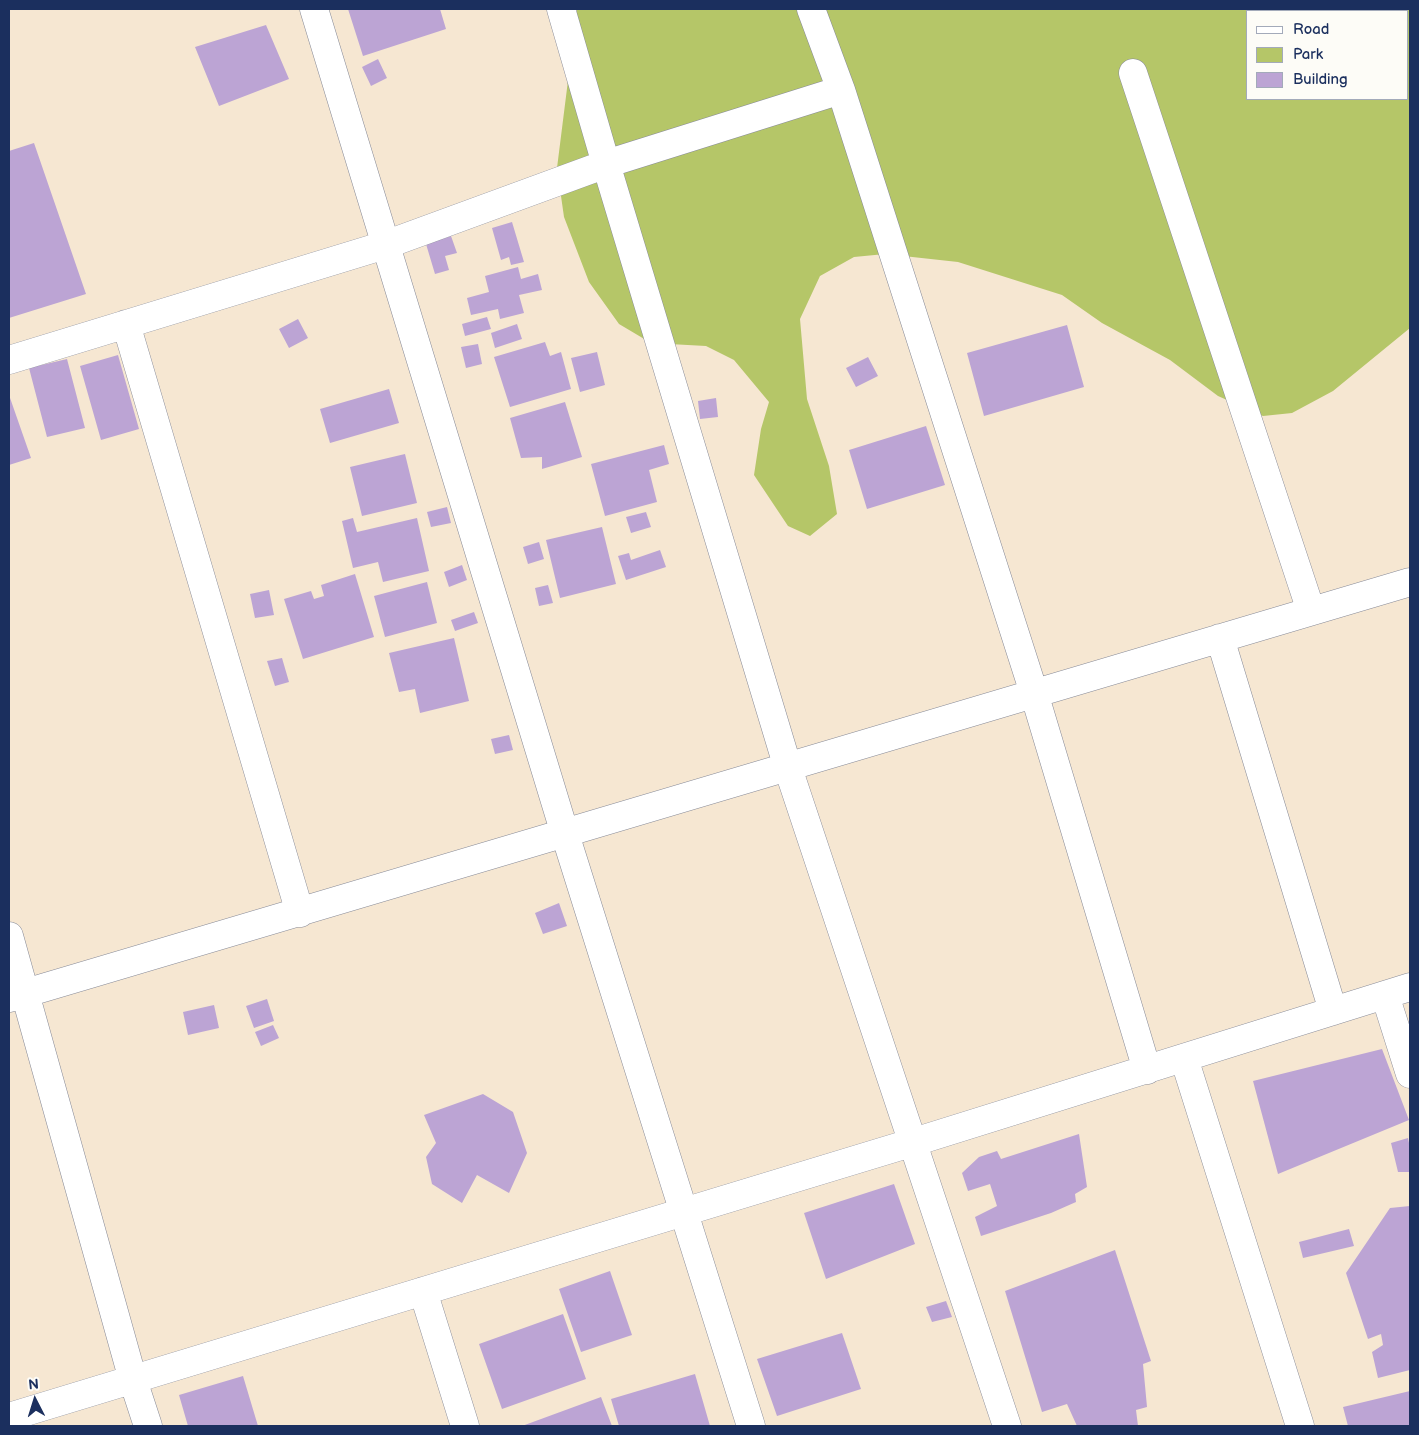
<!DOCTYPE html>
<style>
body{margin:0}
#map{position:relative;width:1419px;height:1435px;overflow:hidden;background:#f6e7d2;font-family:"Balsamiq Sans",sans-serif}
canvas{display:block}
.frame{position:absolute;inset:0;border:10px solid #1b2f5e;pointer-events:none}
.legend{position:absolute;left:1246px;top:10px;width:162px;height:90px;box-sizing:border-box;background:#fdfcf7;border:1px solid #a3aaba;margin:0;padding:6px 9px;list-style:none;font-size:15px;color:#1b2f5e}
.legend li{display:flex;align-items:center;gap:10px;height:25px}
.legend b{width:25px;border:1px solid #a3aaba}
.north{position:absolute;left:10px;top:1375px;width:50px;height:50px;-webkit-text-stroke:4px #fdfcf7;paint-order:stroke;rotate:355deg;font-size:14px;font-weight:700;line-height:20px;text-align:center;color:#1b2f5e}
.north::after{content:'';display:block;margin:auto;width:18px;height:22px;background:#1b2f5e;clip-path:polygon(50% 0,100% 100%,50% 72%,0 100%)}
</style>
<div id="map">
<canvas width="1419" height="1435"></canvas>
<div class="frame"></div>
<ul class="legend">
<li><b style="height:6px;background:#fff"></b>Road</li>
<li><b style="height:14px;background:#b5c668"></b>Park</li>
<li><b style="height:14px;background:#bca4d4"></b>Building</li>
</ul>
<div class="north">N</div>
</div>
<script>
const ctx = document.querySelector('canvas').getContext('2d');
ctx.lineJoin = 'round';
function paint(path, color) { ctx.fillStyle = color; ctx.fill(path, 'evenodd'); }
const toPath = rows => new Path2D(rows.map(r => 'M' + r).join(''));
function strokePath(path, color, width, dash) { ctx.strokeStyle = color; ctx.lineWidth = width; ctx.lineCap = dash ? 'butt' : 'round'; ctx.setLineDash(dash || []); ctx.stroke(path); }
const green = toPath([
 [577,9,1410,9,1410,328,1333,391,1292,413,1263,416,1218,396,1170,360,1102,323,1062,295,958,262,885,254,854,257,820,276,800,319,807,399,829,466,837,514,810,536,788,526,754,475,761,429,769,402,734,360,706,346,651,343,619,324,589,282,564,217,557,168],
 [1248,11,1408,11,1408,99,1248,99]
]);
const building = toPath([
 [348,9,440,9,446,29,363,56],
 [266,25,289,79,219,106,195,47],
 [378,59,387,78,371,86,362,67],
 [34,143,86,294,9,318,9,151],
 [512,222,524,262,511,265,509,257,501,260,492,228],
 [451,236,457,253,445,256,449,270,435,274,426,244],
 [518,267,521,279,538,274,542,290,519,295,524,313,500,319,498,309,471,315,467,298,489,292,485,276],
 [487,317,491,329,465,336,462,324],
 [298,319,308,338,289,348,279,329],
 [517,324,522,339,495,348,491,333],
 [1067,325,1084,387,984,416,967,353],
 [545,342,550,356,561,352,571,389,510,407,494,357],
 [478,344,482,364,466,368,461,347],
 [597,352,605,385,580,392,571,358],
 [118,355,139,429,101,440,80,366],
 [868,357,878,376,856,387,846,368],
 [67,359,85,428,47,437,29,368],
 [389,389,399,423,330,443,320,409],
 [9,395,31,458,9,465],
 [716,398,718,417,700,419,698,401],
 [565,402,582,457,542,469,542,457,521,458,510,418],
 [926,426,945,485,867,509,849,450],
 [664,445,669,464,649,470,657,502,605,516,591,464],
 [405,454,417,503,362,516,350,467],
 [447,507,451,523,431,527,427,512],
 [646,512,651,527,631,533,626,517],
 [353,518,357,532,417,518,429,571,383,582,378,562,353,568,342,521],
 [602,527,616,584,560,598,546,540],
 [539,542,544,559,528,564,523,547],
 [660,550,666,567,626,580,618,556,629,553,631,560],
 [462,565,467,580,449,587,444,572],
 [355,574,374,637,303,659,284,599,311,591,314,599,324,596,321,585],
 [427,582,437,623,385,637,374,596],
 [548,585,553,603,539,606,535,588],
 [269,590,274,615,255,618,250,594],
 [474,612,478,623,455,631,451,620],
 [454,638,469,701,420,713,415,689,399,692,389,653],
 [282,658,289,682,275,686,267,661],
 [509,735,513,750,495,754,491,739],
 [559,903,567,926,543,934,535,913],
 [267,999,274,1021,254,1028,246,1006],
 [214,1005,219,1028,188,1035,183,1012],
 [273,1025,279,1038,261,1046,255,1032],
 [1382,1049,1409,1120,1278,1174,1253,1081],
 [483,1094,513,1112,527,1153,509,1193,477,1175,462,1203,432,1184,426,1157,436,1143,424,1115],
 [1079,1134,1087,1187,1075,1194,1076,1202,1051,1213,981,1236,975,1217,997,1206,990,1184,968,1191,962,1173,979,1157,997,1151,1001,1159],
 [1408,1138,1410,1148,1410,1172,1398,1172,1391,1143],
 [894,1184,915,1244,826,1279,804,1213],
 [1410,1206,1410,1370,1378,1378,1372,1352,1383,1345,1381,1334,1368,1339,1346,1273,1390,1208],
 [1349,1229,1354,1246,1303,1258,1299,1242],
 [1115,1250,1151,1361,1143,1364,1147,1407,1136,1410,1138,1426,1077,1426,1067,1404,1042,1412,1005,1291],
 [610,1271,632,1335,581,1352,559,1289],
 [946,1301,952,1317,932,1322,926,1307],
 [563,1314,586,1379,502,1409,479,1344],
 [842,1333,861,1389,777,1416,757,1359],
 [695,1374,710,1426,619,1426,611,1399],
 [243,1376,258,1426,188,1426,179,1395],
 [1410,1391,1410,1426,1348,1426,1343,1407],
 [601,1397,612,1426,522,1426]
]);
const minor = toPath([
 [314,9,565,834,751,1426],
 [561,9,606,164,788,768,1007,1426],
 [811,9,841,90],
 [1133,73,1311,611],
 [126,324,300,913],
 [9,360,385,245,606,164,841,90,1034,693,1147,1070],
 [1220,638,1333,1011],
 [9,936,133,1380,148,1426],
 [1385,995,1410,1074],
 [9,998,1410,582],
 [1184,1058,1300,1426],
 [423,1291,465,1426],
 [9,1417,914,1142,1410,987]
]);
paint(green, '#b5c668');
paint(building, '#bca4d4');
strokePath(minor, '#888b98', 29);
strokePath(minor, '#fff', 28);
</script>
